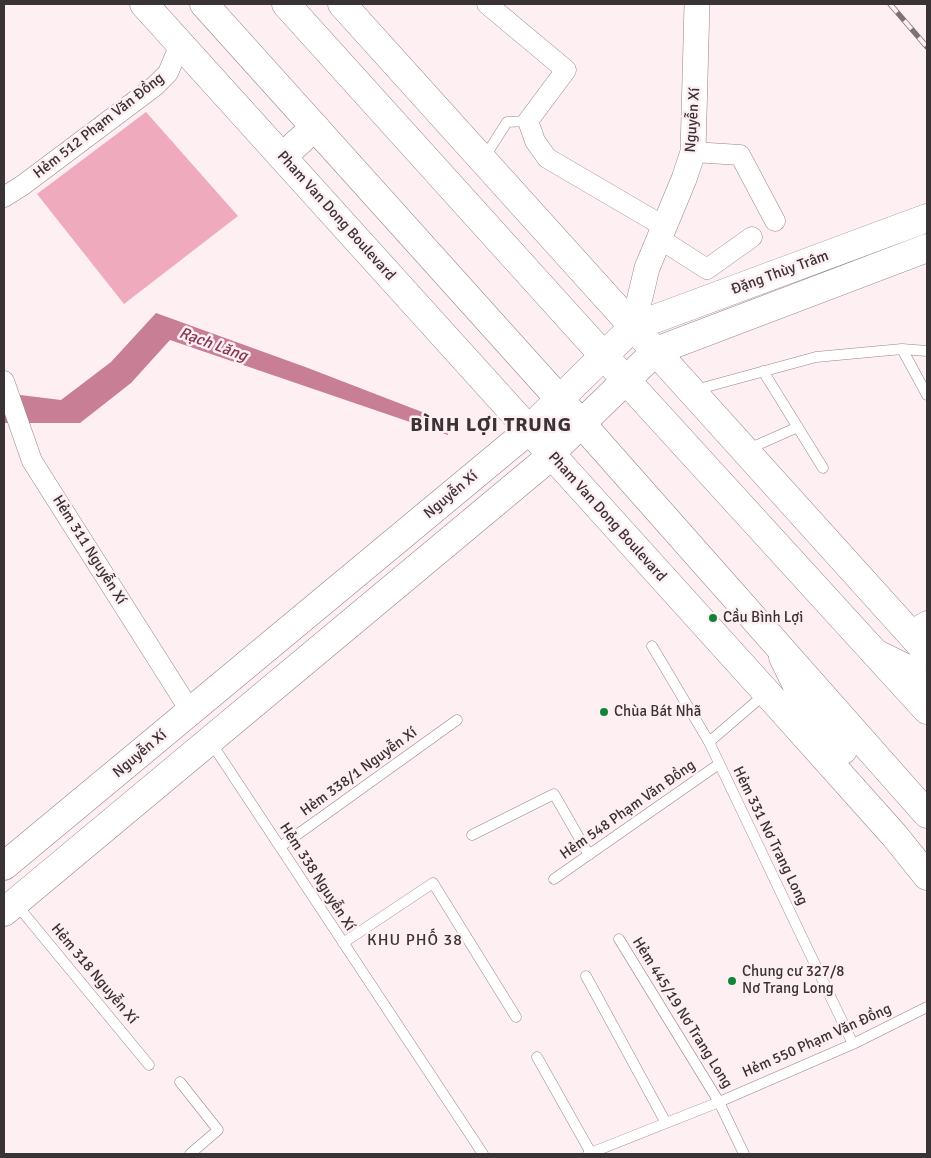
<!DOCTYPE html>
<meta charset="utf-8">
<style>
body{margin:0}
#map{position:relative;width:931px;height:1158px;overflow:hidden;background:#feeff3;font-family:Signika,sans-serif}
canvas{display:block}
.frame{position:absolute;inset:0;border:5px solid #3a3335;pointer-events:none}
</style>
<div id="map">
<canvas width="931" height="1158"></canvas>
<div class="frame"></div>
</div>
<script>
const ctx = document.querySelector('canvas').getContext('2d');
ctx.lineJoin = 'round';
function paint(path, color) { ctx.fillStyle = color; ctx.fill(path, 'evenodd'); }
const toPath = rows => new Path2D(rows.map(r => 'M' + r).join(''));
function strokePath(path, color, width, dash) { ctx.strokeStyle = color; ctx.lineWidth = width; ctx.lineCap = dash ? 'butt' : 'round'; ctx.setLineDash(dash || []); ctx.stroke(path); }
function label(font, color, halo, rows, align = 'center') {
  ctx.font = font + ' Signika,sans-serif'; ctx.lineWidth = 5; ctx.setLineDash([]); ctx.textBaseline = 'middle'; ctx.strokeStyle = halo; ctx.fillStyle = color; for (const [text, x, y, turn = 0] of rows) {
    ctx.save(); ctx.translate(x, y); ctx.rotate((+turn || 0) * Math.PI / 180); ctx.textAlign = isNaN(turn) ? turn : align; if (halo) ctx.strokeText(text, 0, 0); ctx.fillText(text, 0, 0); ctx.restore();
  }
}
const green = toPath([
 [146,112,238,216,124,304,37,194]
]);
const water = toPath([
 [156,313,308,368,448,422,448,435,170,340,131,383,80,423,4,423,4,393,61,400,111,362]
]);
const service = toPath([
 [484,158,507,122,528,121],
 [902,349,927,395],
 [763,371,823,468],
 [695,390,816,357,902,349,927,351],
 [746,450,798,427],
 [652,646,709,742,853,1044],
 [210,741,483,1154],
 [709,742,765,694],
 [472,835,554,794,589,855],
 [280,847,457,720],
 [554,879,719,764],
 [16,904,149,1065],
 [619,939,719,1102,744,1154],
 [343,943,433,883,516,1017],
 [586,976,666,1123],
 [537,1057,591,1153],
 [180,1082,218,1130,190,1154],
 [588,1154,719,1102,853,1044,927,1007]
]);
const minor = toPath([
 [487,4,566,70,528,121,535,141,547,158,665,227],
 [693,152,740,155,775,221],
 [4,197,23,185,155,86,168,73,180,44],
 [660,239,707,269,752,237],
 [4,381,32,461,191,712],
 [908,632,927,621]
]);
const tertiary = toPath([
 [633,327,647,268,684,179,693,152,697,4]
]);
const secondary = toPath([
 [4,866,522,436,633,327,927,218],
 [4,912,545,461,550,454,656,351,927,248]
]);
const primary = toPath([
 [144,4,767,693,894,835,927,876],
 [342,4,927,652],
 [282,157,315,127],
 [875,653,910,670,927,688],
 [783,657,810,712,843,750]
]);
const trunk = toPath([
 [204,4,581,423,927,814],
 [286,4,603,355,927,710]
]);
const rail = toPath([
 [890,4,927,47]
]);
const markers = [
 [713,618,5,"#11843c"],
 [604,712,5,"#11843c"],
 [732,981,5,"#11843c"]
];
const streetNames = [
 ["Nguyễn Xí",693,120,-86],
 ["Hẻm 512 Phạm Văn Đồng",99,126,-38],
 ["Pham Van Dong Boulevard",336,216,48],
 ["Đặng Thùy Trâm",780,273,-20],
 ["Nguyễn Xí",451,495,-40],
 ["Pham Van Dong Boulevard",607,517,48],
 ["Hẻm 311 Nguyễn Xí",89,550,58],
 ["Nguyễn Xí",140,754,-40],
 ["Hẻm 338/1 Nguyễn Xí",359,772,-36],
 ["Hẻm 548 Phạm Văn Đồng",628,810,-35],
 ["Hẻm 331 Nơ Trang Long",770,836,64],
 ["Hẻm 338 Nguyễn Xí",317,877,57],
 ["Hẻm 318 Nguyễn Xí",94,974,50],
 ["Hẻm 445/19 Nơ Trang Long",682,1013,58],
 ["Hẻm 550 Phạm Văn Đồng",817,1041,-24]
];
const poiNames = [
 ["Cầu Bình Lợi",723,618],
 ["Chùa Bát Nhã",614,712],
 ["Chung cư 327/8",742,972],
 ["Nơ Trang Long",742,989]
];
const waterNames = [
 ["Rạch Lăng",213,345,20]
];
const neighbourhoodNames = [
 ["KHU PHỐ 38",415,941]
];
const districtNames = [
 ["BÌNH LỢI TRUNG",491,426]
];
paint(green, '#efaabe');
paint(water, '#c87f96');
strokePath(service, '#968589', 11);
strokePath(minor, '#968589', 21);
strokePath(tertiary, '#968589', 26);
strokePath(secondary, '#968589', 29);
strokePath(primary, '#968589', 29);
strokePath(trunk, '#968589', 29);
strokePath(service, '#fff', 10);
strokePath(minor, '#fff', 20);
strokePath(tertiary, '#fff', 25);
strokePath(secondary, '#fff', 28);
strokePath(primary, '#fff', 28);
strokePath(trunk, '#fff', 28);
strokePath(rail, '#7d7376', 5.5);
strokePath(rail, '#feeff3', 4, [11]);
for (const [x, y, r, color] of markers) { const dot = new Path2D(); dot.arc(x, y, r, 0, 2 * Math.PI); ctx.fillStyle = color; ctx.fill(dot); strokePath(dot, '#feeff3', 2); }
label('15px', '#3a3335', '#feeff3', streetNames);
label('15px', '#3a3335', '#feeff3', poiNames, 'left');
label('italic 16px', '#873051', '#feeff3', waterNames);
ctx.letterSpacing = '1px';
label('16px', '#3a3335', '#feeff3', neighbourhoodNames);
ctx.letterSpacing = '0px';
ctx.letterSpacing = '1px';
label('bold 20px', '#3a3335', '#feeff3', districtNames);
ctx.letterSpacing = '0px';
</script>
